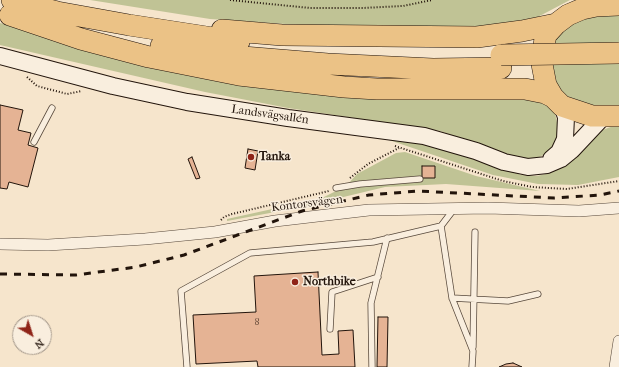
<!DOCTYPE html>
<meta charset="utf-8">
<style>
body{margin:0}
#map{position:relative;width:619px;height:367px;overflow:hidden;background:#f6e5cc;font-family:"IM FELL French Canon",serif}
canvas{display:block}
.north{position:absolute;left:12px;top:315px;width:40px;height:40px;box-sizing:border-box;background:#f9eede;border:1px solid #a3978a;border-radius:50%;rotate:141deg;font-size:11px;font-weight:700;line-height:16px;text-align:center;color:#22140b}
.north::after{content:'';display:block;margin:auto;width:14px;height:18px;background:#8f2418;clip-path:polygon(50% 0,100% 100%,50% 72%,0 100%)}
</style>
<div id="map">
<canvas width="619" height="367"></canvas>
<div class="north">N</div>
</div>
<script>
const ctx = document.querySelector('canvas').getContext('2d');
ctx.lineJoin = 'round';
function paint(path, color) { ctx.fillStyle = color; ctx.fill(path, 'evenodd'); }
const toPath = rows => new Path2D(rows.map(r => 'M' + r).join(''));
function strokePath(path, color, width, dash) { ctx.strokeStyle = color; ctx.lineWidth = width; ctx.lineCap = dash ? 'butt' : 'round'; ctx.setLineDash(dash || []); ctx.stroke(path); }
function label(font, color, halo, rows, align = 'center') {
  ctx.font = font + ' "IM FELL French Canon",serif'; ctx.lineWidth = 3; ctx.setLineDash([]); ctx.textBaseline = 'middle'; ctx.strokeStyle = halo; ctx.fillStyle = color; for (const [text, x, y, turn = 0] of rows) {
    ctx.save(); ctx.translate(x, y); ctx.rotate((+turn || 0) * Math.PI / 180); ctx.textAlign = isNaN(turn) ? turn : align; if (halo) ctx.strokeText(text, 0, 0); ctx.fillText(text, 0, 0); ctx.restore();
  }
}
const green = toPath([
 [90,0,570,0,532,20,498,27,331,27,210,19],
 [619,12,619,107,595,107,566,96,555,87,547,56,555,36,575,19],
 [0,23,161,66,528,97,548,105,555,113,559,132,557,143,548,152,536,159,516,157,440,131,288,108,205,92,0,45],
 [619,124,619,177,578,185,538,184,493,175,386,139,420,142,480,159,521,175,537,176,550,173,563,166,597,132],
 [405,152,476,176,540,191,446,184,385,187,302,207,227,221,227,219,322,198,346,186,357,174,396,153]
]);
const building = toPath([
 [0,105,23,110,18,130,31,133,28,145,38,148,28,187,9,182,7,189,0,188,0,105],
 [248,149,258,151,255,170,245,168,248,149],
 [192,157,200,178,196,179,188,159,192,157],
 [422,166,435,166,435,178,422,178,422,166],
 [318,272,322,355,339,354,338,331,353,330,355,367,258,367,257,361,196,364,193,315,256,312,254,276,318,272],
 [378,317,388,317,387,367,377,367,378,317],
 [513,363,522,367,499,367,506,364,513,363]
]);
const path = toPath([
 [230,0,310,8,363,8,403,6,432,0],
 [27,77,37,86,56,91,67,94,82,91],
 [395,146,503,181,532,187,567,189,619,181],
 [350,178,368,164,399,148],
 [221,220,224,217,232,214,329,191]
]);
const lane = toPath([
 [34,142,52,108],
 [336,188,360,184,420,179],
 [441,226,452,298,473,351,472,367],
 [452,298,508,301,538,294],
 [330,329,332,292,378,277],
 [473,347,475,232],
 [187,367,181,291,250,253,373,242,441,226,454,209],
 [372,367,371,303,387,238]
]);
const street = toPath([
 [0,244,48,245,145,239,215,232,275,221,369,210,488,208,579,211,619,208],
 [615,367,619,341]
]);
const secondary = toPath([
 [0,56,113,86,187,102,288,118,424,136,476,151,504,162,528,167,547,165,561,159,572,150,603,117],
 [551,159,559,152,565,139,566,117,562,106]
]);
const highway = toPath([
 [12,0,57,12,129,25,239,42],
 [619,5,596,6,582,9,568,15,556,24,546,35,541,59,546,85,553,97,562,106,592,116,619,116],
 [10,15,81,39,149,57,239,75,344,87,377,89,525,89,545,93,553,97],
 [222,30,282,35,477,37,522,31,556,24],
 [161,46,243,57,328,64,433,69,501,68]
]);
const rail = toPath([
 [0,274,76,275,136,267,184,255,302,211,369,195,418,191,554,198,600,195,619,191]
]);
const highwayBridge = toPath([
 [501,55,619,53]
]);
const markers = [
 [251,157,4,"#8f2418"],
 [295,282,4,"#8f2418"]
];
const numberNames = [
 ["8",257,323]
];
const streetNames = [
 ["Landsvägsallén",270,115,8],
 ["Kontorsvägen",307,204,-7]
];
const poiNames = [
 ["Tanka",259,157],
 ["Northbike",303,282]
];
paint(green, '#c0c395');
paint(building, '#e5b394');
strokePath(building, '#22140b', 1);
strokePath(lane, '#57483b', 7);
strokePath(street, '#57483b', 12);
strokePath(secondary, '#22140b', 18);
strokePath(highway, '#22140b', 22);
strokePath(path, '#22140b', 2, [1, 2]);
strokePath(lane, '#f9eede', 5.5);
strokePath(street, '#f9eede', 11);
strokePath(secondary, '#f9eede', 16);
strokePath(highway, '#ebc286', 21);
strokePath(rail, '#22140b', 3, [7, 7]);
strokePath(highwayBridge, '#22140b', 22, []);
strokePath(highwayBridge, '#ebc286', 21);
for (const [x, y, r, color] of markers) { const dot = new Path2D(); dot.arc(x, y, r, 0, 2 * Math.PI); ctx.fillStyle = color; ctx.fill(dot); strokePath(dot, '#f9eede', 1.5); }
label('10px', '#533c2d', null, numberNames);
label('12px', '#22140b', '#f9eede', streetNames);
label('bold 12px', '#22140b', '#f9eede', poiNames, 'left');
</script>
